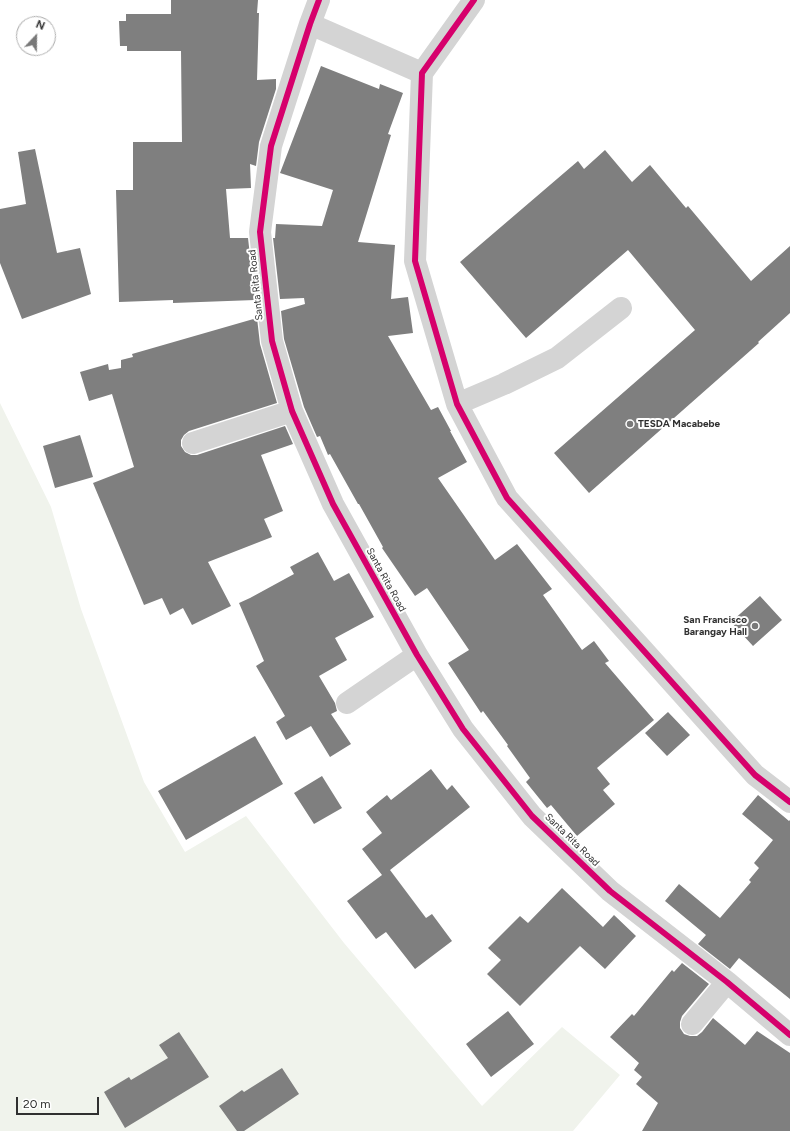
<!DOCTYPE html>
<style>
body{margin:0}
#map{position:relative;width:790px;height:1131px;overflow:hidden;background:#fff;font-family:Figtree,sans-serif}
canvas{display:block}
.north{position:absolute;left:16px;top:16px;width:40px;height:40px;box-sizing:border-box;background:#fff;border:1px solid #acacac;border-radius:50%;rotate:22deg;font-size:11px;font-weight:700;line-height:16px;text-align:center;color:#303030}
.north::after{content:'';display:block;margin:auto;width:14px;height:18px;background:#787878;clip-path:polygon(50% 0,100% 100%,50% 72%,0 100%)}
.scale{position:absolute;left:16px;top:1097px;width:83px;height:18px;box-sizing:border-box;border:2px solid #303030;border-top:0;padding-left:5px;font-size:12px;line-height:14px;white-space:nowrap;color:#303030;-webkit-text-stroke:3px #fff;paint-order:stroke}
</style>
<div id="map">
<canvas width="790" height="1131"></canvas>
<div class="north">N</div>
<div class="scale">20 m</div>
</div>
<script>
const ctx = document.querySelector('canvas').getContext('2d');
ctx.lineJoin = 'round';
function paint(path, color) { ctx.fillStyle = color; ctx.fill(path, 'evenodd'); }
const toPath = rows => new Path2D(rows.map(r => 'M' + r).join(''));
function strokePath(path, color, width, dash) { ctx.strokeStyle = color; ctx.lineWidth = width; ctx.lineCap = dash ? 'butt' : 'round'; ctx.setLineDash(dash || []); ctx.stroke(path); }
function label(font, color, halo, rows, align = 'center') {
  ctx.font = font + ' Figtree,sans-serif'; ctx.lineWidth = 4; ctx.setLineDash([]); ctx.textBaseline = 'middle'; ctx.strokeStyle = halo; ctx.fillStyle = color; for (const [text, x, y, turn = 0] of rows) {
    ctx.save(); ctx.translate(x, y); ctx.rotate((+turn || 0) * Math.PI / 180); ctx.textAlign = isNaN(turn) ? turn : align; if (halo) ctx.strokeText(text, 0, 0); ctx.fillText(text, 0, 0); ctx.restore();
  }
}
const green = toPath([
 [0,403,51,507,81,609,144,782,185,852,246,816,344,943,482,1106,562,1027,620,1075,573,1131,0,1131]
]);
const building = toPath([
 [171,0,258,0,257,13,259,13,257,80,276,79,276,89,259,142,256,166,250,164,251,188,226,189,230,238,248,238,255,300,173,303,173,300,119,302,116,190,133,190,133,142,182,142,181,51,127,51,127,46,120,46,119,21,126,21,126,14,171,14],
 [321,66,379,89,380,84,403,93,388,134,391,135,358,242,395,245,391,299,408,297,413,333,388,336,431,410,438,407,451,431,450,431,467,462,438,478,495,560,517,544,552,589,543,595,582,650,594,641,609,661,605,663,654,720,597,768,610,784,603,790,615,804,577,836,551,805,547,808,526,782,530,778,507,746,508,745,483,711,481,713,448,663,469,650,427,588,415,596,382,548,383,547,359,504,358,504,330,454,328,455,320,436,317,437,304,407,284,339,281,311,305,304,304,298,280,299,273,238,275,238,276,224,322,226,333,190,280,173],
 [35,149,57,253,80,248,91,294,22,319,0,263,0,209,26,204,18,152],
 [605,150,632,182,650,165,686,208,688,206,751,281,790,246,790,313,758,342,759,343,589,493,554,453,695,330,628,250,526,338,460,262,578,161,584,169],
 [257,318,260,344,277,403,189,431,184,435,181,440,181,446,185,452,191,455,197,455,285,426,293,444,261,455,283,511,264,519,272,537,208,562,231,606,192,625,183,608,170,615,162,598,144,605,93,483,134,467,112,394,89,401,80,372,108,364,109,370,121,368,121,360,133,357,132,354],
 [80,435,93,477,55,488,43,446],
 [318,552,334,581,349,573,374,617,335,638,347,660,319,676,335,703,337,711,331,714,351,744,330,757,311,726,286,740,276,722,285,716,256,666,264,661,239,603,250,598,294,574,290,567],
 [760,596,782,620,753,646,731,622],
 [668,712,690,735,667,756,645,733],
 [255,736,283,784,186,840,158,791],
 [431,769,447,790,452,785,470,807,390,870,426,918,432,914,452,941,415,969,386,932,376,939,347,901,382,875,362,849,382,833,366,812,387,795,391,800],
 [322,776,342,808,314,824,294,793],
 [758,795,789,821,790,820,790,999,739,958,730,969,698,944,706,935,665,901,679,884,720,918,751,882,749,880,759,868,754,863,773,840,742,814],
 [562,888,603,927,614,915,636,936,605,969,580,946,520,1006,487,974,501,960,488,948,520,916,528,923],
 [682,963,709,984,682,1016,680,1022,680,1028,684,1034,690,1036,697,1036,702,1032,713,1018,745,1045,757,1031,790,1053,790,1131,642,1131,658,1103,636,1084,642,1077,634,1070,639,1063,610,1037,632,1014,634,1016,672,970,674,972],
 [508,1011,534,1044,491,1077,466,1044],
 [179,1032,209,1077,125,1128,104,1092,129,1077,131,1080,168,1058,159,1045],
 [282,1068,299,1094,244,1131,237,1131,219,1106,242,1090,244,1092]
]);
const minor = toPath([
 [319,0,310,24,271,146,260,232,272,341,292,411,333,504,417,655,463,729,532,816,610,891,727,982,790,1035],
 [474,0,422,73,415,261,457,404,507,498,755,775,790,802],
 [310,24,422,73],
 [457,404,504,384,557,358,621,308],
 [193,443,292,411],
 [347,703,417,655],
 [692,1024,727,982]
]);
const cycleway = toPath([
 [319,0,310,24,271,146,260,232,272,341,292,411,333,504,417,655,463,729,532,816,610,891,727,982,790,1035],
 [474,0,422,73,415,261,457,404,507,498,755,775,790,802]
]);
const markers = [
 [630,424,4,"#787878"],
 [755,626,4,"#787878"]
];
const streetNames = [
 ["Santa Rita Road",256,285,-96],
 ["Santa Rita Road",386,580,61],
 ["Santa Rita Road",572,840,44]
];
const poiNames = [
 ["TESDA Macabebe",638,424],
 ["San Francisco",747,620,"right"],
 ["Barangay Hall",747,632,"right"]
];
paint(green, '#f0f3ec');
paint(building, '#7f7f7f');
strokePath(minor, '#d4d4d4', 22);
strokePath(cycleway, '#d6006c', 6);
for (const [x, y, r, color] of markers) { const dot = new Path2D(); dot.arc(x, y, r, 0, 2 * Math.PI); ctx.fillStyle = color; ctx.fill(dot); strokePath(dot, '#fff', 1.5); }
label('10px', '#303030', '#fff', streetNames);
label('bold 10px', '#303030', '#fff', poiNames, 'left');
</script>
